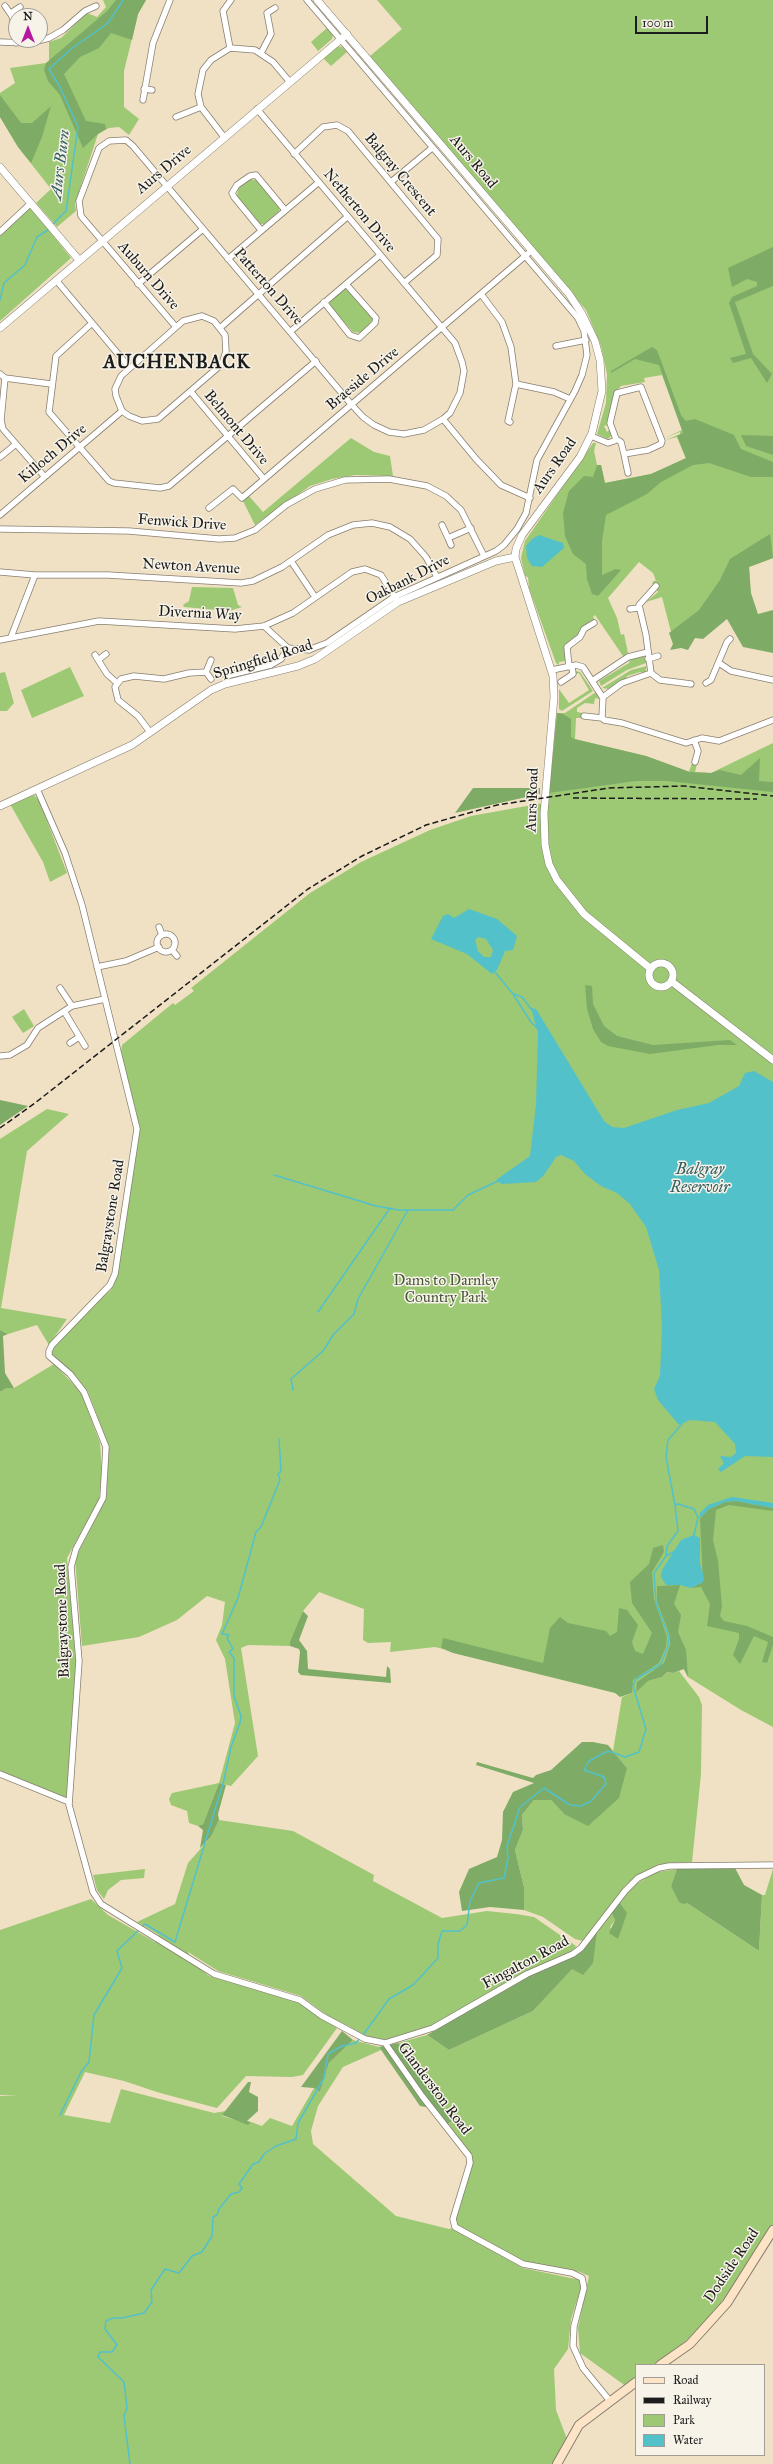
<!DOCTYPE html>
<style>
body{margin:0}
#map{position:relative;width:773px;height:2464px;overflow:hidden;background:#f0e1c4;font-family:"IM FELL Great Primer",serif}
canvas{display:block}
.legend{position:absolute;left:635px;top:2364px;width:130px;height:92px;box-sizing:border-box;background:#f7f3e8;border:1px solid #9f9d96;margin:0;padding:5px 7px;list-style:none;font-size:12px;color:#1c1c1c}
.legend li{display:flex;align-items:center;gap:8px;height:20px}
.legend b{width:20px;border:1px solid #9f9d96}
.north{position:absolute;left:8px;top:8px;width:40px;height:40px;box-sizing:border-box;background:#f7f3e8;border:1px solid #9f9d96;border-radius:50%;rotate:0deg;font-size:11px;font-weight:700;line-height:16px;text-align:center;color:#1c1c1c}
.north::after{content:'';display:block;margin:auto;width:14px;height:18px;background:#b5179e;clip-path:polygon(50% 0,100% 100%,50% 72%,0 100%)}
.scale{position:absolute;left:635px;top:16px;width:73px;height:18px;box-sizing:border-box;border:2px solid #1c1c1c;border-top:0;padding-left:5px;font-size:12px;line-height:14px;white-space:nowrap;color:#1c1c1c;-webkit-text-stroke:3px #f7f3e8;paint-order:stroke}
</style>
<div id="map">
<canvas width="773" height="2464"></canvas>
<ul class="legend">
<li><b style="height:5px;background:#fee4c6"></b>Road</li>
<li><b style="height:5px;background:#1c1c1c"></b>Railway</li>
<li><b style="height:11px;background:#9dc874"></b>Park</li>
<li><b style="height:11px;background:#53c1ca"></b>Water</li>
</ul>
<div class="north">N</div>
<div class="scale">100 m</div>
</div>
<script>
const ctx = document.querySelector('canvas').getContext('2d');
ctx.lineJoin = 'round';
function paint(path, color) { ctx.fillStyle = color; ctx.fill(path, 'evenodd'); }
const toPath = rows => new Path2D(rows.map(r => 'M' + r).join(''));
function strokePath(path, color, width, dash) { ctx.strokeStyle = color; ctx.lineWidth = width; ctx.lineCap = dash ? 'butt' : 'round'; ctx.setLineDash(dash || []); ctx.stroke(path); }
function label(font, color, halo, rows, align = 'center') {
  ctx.font = font + ' "IM FELL Great Primer",serif'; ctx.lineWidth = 3; ctx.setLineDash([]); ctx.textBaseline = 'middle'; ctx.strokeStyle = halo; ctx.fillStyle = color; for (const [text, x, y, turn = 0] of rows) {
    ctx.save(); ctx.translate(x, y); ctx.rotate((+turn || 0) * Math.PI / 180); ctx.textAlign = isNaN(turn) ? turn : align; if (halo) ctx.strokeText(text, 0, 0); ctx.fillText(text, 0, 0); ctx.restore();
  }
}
const green = toPath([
 [103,0,146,0,138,14,124,71,124,107,139,119,129,135,119,127,109,128,98,134,75,204,76,211,57,227,36,203,51,189,18,147,0,117,0,93,15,83,10,68,46,63,49,61,49,42,61,38,87,13,97,17,106,7],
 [377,0,773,0,773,558,749,567,750,580,682,638,669,633,671,632,662,597,646,602,658,592,652,583,655,580,657,583,653,573,639,562,608,598,617,618,621,635,624,634,628,653,623,656,595,615,593,617,595,620,582,628,578,636,564,646,566,661,559,662,559,665,556,663,529,588,528,577,525,576,521,558,525,541,593,443,596,443,594,451,597,465,601,465,605,483,651,474,686,459,677,437,666,440,680,434,680,432,665,438,682,430,662,375,644,378,645,382,621,386,614,394,608,425,604,426,607,432,610,429,612,435,608,439,597,434,606,403,607,374,601,346,586,310,370,56,402,29],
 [327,28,333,34,332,39,318,51,311,42],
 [337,46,342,47,347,52,331,66,323,58],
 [249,179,256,180,280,207,279,211,264,224,260,224,237,197,238,188],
 [29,205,71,258,0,321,0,234],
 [345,288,349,289,373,318,370,325,361,333,353,332,330,306,330,301],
 [351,438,374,452,390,456,393,476,355,475,332,479,310,486,255,525,243,501,249,496,263,512],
 [192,587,233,588,238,605,242,607,229,611,184,607,183,605,189,601],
 [644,656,646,663,627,670,601,686,599,681,629,663,630,659],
 [647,666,645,673,640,672,627,676,626,679,608,689,602,688,631,670],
 [70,667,84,696,32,718,21,690],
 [575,671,580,672,593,691,562,711,559,709,559,689,569,703,589,690,579,673,576,674],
 [5,672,14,703,7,711,0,711,0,673],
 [596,692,599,699,595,698,594,704,585,703,577,708,577,712,598,716,582,715,582,718,576,718,575,739,646,756,689,772,692,763,697,764,695,772,711,773,773,743,773,1727,741,1710,688,1677,679,1661,648,1681,662,1677,667,1672,673,1673,679,1671,699,1697,702,1705,701,1774,692,1862,667,1863,640,1874,625,1886,583,1941,575,1939,543,1917,524,1910,524,1887,515,1850,523,1830,522,1815,534,1800,551,1800,564,1814,627,1768,613,1751,622,1697,632,1693,435,1647,390,1652,391,1642,368,1643,363,1640,364,1609,319,1592,303,1611,290,1646,248,1645,241,1648,258,1756,231,1786,219,1783,203,1824,198,1826,189,1823,187,1811,171,1805,169,1799,172,1793,219,1783,235,1723,225,1659,216,1640,222,1625,225,1602,207,1596,177,1620,139,1637,82,1646,75,1559,106,1499,109,1446,88,1392,76,1376,51,1353,53,1347,91,1307,111,1290,117,1272,138,1134,121,1051,122,1045,173,1003,175,1005,194,991,191,988,310,893,361,862,430,830,471,816,549,802,557,713,565,713],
 [34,795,39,800,67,873,50,882,43,862,10,804],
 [24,1009,34,1026,23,1033,12,1017],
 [47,1109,69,1114,27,1151,1,1308,67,1319,49,1345,37,1325,8,1334,0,1330,0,1139],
 [54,1364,81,1392,100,1443,102,1473,99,1499,67,1558,76,1660,67,1798,0,1771,0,1392,6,1387,14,1388],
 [219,1820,293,1831,374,1875,373,1881,442,1918,487,1911,516,1914,534,1917,576,1946,574,1951,431,2026,394,2040,366,2038,350,2027,328,2016,301,1996,218,1971,188,1952,192,1962,209,1976,296,2001,337,2028,303,2075,292,2077,246,2076,217,2108,160,2093,124,2081,85,2072,64,2115,110,2123,121,2089,214,2113,226,2111,222,2116,248,2124,251,2122,262,2126,270,2118,292,2126,314,2088,320,2092,329,2063,353,2040,379,2047,381,2050,343,2067,318,2106,311,2131,313,2144,396,2216,449,2229,453,2228,523,2268,580,2280,582,2285,571,2319,568,2349,554,2369,556,2410,567,2439,553,2464,0,2464,0,2096,18,2096,0,2095,0,1930,91,1899,108,1915,155,1942,159,1935,137,1922,175,1904,188,1863,211,1837],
 [145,1869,144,1878,121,1880,108,1890,104,1899,97,1890,93,1875],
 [677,1869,671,1886,687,1903,759,1951,762,1895,765,1895,773,1869,773,2225,746,2268,714,2313,688,2339,655,2365,636,2365,636,2380,627,2387,580,2353,578,2328,589,2276,580,2272,523,2262,458,2225,455,2221,472,2162,446,2125,452,2121,431,2083,398,2043,427,2035,449,2050,533,2011,572,1968,611,1912,615,1920,610,1927,618,1938,619,1902,632,1886,657,1872]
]);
const forest = toPath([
 [116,0,146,0,138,14,132,40,111,33,99,48,80,57,64,74,86,121,105,124,106,129,98,134,83,148,60,95,48,81,44,70,46,63,107,11],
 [0,95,21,123,32,123,51,106,42,137,31,163,18,147,0,117],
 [773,247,773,286,735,302,753,354,772,374,767,383,751,358,733,363,730,358,746,354,729,303,732,297,757,286,757,282,747,279,732,287,728,268],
 [652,347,657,350,681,415,686,421,695,419,734,435,741,449,773,462,773,477,751,477,709,463,693,465,661,482,647,494,606,515,602,541,602,575,616,569,621,570,598,596,592,594,587,579,586,564,573,554,565,536,563,513,569,491,584,476,593,477,597,465,601,465,605,483,651,474,686,458,677,436,683,433,659,365,635,359,611,373,611,371],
 [741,435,773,436,773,455,746,446],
 [770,534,773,558,749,567,751,593,758,614,773,610,773,653,743,647,727,619,703,639,695,638,688,650,681,648,670,650,673,644,669,633,699,610,720,580,730,559],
 [557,713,563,714,571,719,571,737,574,739,646,756,690,772,711,773,720,770,741,775,760,758,759,781,773,782,773,792,667,781,636,781,549,793],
 [473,788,540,788,540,794,455,813],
 [585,985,592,986,593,1004,604,1026,617,1036,653,1045,730,1040,737,1045,718,1045,650,1054,608,1046,601,1042,593,1029,587,1009],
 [0,1100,28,1106,0,1125],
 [0,1330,8,1334,3,1336,5,1373,14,1388,6,1388,0,1392],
 [736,1501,773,1508,773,1511,729,1505,716,1510,713,1540,718,1561,722,1606,720,1616,724,1621,747,1626,773,1637,773,1645,767,1663,762,1662,768,1642,754,1636,740,1664,733,1655,739,1639,739,1633,707,1626,710,1604,701,1587,691,1588,703,1582,700,1518,709,1509,725,1502],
 [663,1545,664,1552,652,1572,654,1599,667,1637,666,1647,659,1663,633,1680,632,1693,620,1697,615,1693,453,1653,441,1648,443,1638,543,1663,550,1628,560,1617,568,1623,606,1631,610,1636,617,1632,619,1608,627,1610,638,1625,632,1642,635,1651,643,1654,652,1633,632,1603,630,1582,649,1564,653,1548],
 [680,1585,674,1604,681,1615,678,1632,686,1650,688,1677,684,1669,673,1673,667,1672,662,1677,648,1681,636,1692,637,1682,664,1663,670,1645,670,1636,657,1602,657,1586],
 [303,1611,308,1616,299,1640,307,1651,308,1669,386,1677,387,1666,390,1669,391,1683,301,1675,298,1672,300,1652,299,1649,290,1646,290,1642],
 [582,1742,593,1742,608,1745,627,1768,619,1798,588,1826,564,1814,551,1800,534,1800,522,1815,523,1830,515,1850,524,1887,524,1910,490,1907,462,1911,459,1892,469,1869,497,1857,502,1840,503,1812,513,1792,534,1783,476,1765,477,1762,533,1778,536,1775,551,1770],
 [219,1783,226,1785,218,1814,219,1820,211,1837,200,1848,203,1830,198,1826,203,1824],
 [735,1868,744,1885,762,1895,759,1951,687,1903,683,1904,679,1902,671,1886,677,1869],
 [619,1902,627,1913,618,1939,609,1933,615,1920,611,1912],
 [597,1931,593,1963,583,1975,572,1969,533,2011,449,2050,427,2035,526,1977,563,1961],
 [342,2031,353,2040,329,2063,320,2092,314,2088,301,2087],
 [398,2043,431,2083,452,2121,446,2125,432,2108,420,2106,379,2047],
 [248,2082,251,2082,249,2092,258,2097,258,2111,247,2121,251,2122,248,2125,222,2115]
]);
const water = toPath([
 [539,535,563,543,564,548,542,567,532,566,527,558,526,546,532,539],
 [469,909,497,919,517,936,513,950,505,951,497,970,492,974,467,954,431,939,443,916,448,914,454,918],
 [478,937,486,939,493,950,491,957,484,957,478,951,475,940],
 [531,1008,536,1009,604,1121,612,1127,624,1128,677,1110,709,1103,739,1086,745,1073,754,1071,773,1082,773,1457,745,1456,721,1472,718,1469,724,1463,720,1456,731,1457,736,1453,735,1444,715,1422,690,1420,679,1425,658,1400,654,1389,660,1376,662,1327,659,1270,646,1227,630,1204,617,1193,601,1186,585,1174,574,1161,561,1155,556,1157,544,1175,536,1182,502,1184,496,1180,530,1156,536,1105,538,1033],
 [732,1497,773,1503,773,1508,736,1501,725,1502,709,1509,702,1516,699,1514,708,1505],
 [694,1535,700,1538,700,1564,704,1577,703,1582,691,1588,680,1585,666,1585,661,1577,662,1570,681,1540]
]);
const stream = toPath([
 [53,224,66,211,78,127,60,87,49,69,71,49,108,23,123,0],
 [0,300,4,283,25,265,37,237,48,230],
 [495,972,513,994,522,997,532,1010],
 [513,994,531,1022,537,1028],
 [274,1175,376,1206,399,1210,453,1210,468,1195,498,1181],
 [318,1312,390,1208],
 [293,1390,291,1379,324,1350,333,1335,354,1314,358,1299,408,1210],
 [675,1505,666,1457,668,1440,682,1424],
 [694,1535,698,1518],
 [666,1556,675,1551],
 [363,2035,389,1999,413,1985,438,1958,438,1944,442,1931,460,1931,467,1925,470,1901,479,1883,504,1878,508,1858,507,1846,520,1807,544,1788,570,1805,581,1806,591,1801,606,1784,604,1777,584,1770,589,1761,608,1751,625,1757,639,1752,646,1729,633,1686,636,1679,661,1664,668,1646,669,1637,656,1603,654,1573,666,1556,667,1546,678,1531,675,1505,678,1504,694,1509,698,1518,701,1515],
 [60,2115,81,2072,89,2062,94,2015,122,1968,117,1951,145,1924,175,1942,224,1780,231,1747,240,1723,241,1716,234,1696,234,1658,229,1652,233,1649,227,1638,229,1635,222,1634,238,1598,256,1532,261,1527,280,1480,278,1474,281,1471,279,1439],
 [130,2464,124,2416,127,2408,124,2382,98,2357,100,2352,112,2352,117,2345,105,2329,106,2321,113,2318,122,2318,144,2313,152,2302,151,2290,165,2269,179,2273,192,2256,202,2252,212,2236,213,2217,217,2215,219,2209,231,2194,239,2192,242,2188,239,2184,253,2164,259,2162,264,2154,276,2146,296,2139,298,2123,324,2078,328,2054,342,2046,356,2043,360,2038]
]);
const minor = toPath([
 [5,6,12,16,16,43],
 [11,13,20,7],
 [0,42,30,43,49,38,63,30,85,11,96,6],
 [230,48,223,11,231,0],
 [261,53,271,34,267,13,275,8],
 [144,89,152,90],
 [143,100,153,43,170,0],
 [176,117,201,107],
 [224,137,201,107,198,94,203,70,211,60,230,48,255,50,273,62,289,81],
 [294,154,323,127,337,125,348,131,438,239,437,255,404,283],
 [391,182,432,148],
 [261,230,234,197,232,193,237,185,250,176,256,175,285,210],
 [0,232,30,204],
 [228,259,319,182],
 [56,280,129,367],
 [138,284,203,229],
 [481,294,502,322,511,347,516,384,508,421,510,422],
 [324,302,350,335,359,338,375,323,376,318,346,284],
 [202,316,214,321,225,335,226,351,222,364,158,419,142,421,129,416,122,411,116,396,115,389,121,376,183,321,202,316],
 [91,324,56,356,49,412,109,481,114,483,160,488,169,486,316,361],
 [176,327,81,216,79,201,99,148,109,141,126,140,133,146,351,404,363,417,374,425,389,432,404,434,424,430,443,419,450,413,460,393,464,371,462,362,455,343,257,109],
 [221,327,347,217],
 [291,331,380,255],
 [556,346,586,340],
 [0,374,5,378,51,384],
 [5,378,1,420,3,429,44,476],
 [516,384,554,392,570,399],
 [191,392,264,479],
 [443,419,476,459,501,485,530,498],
 [591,436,608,443,614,441,616,439,610,423,617,393,641,387,662,441,661,444,648,450,624,454,621,442,616,439],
 [624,454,628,473],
 [0,457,16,444],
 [209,508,233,489,242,498,531,251],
 [0,515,122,411],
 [442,525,448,538,471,528],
 [0,529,129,531,219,539,235,538,255,530,286,505,315,489,345,480,389,479,427,486,446,496,461,510,484,556],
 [448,538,451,545],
 [291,561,315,597],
 [0,572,35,575,108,575,241,583,253,581,282,567,328,535,353,525,372,523,390,527,410,539,426,557,437,577],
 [656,586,639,605,646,635,651,673,660,680,691,684],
 [630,609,639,608],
 [264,626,288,648,309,650,316,647,327,643,394,597,496,551,504,545,517,529,526,513,537,460,575,391,582,375,587,355,584,331,578,318,307,0],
 [11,637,35,575],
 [0,640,99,621,235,629,264,626,293,613,352,572,365,569,381,575,396,599],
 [95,655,107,674,117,683],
 [648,659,658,656],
 [98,660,106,654],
 [719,663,731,671,773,680],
 [569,667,567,647,580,637,584,629,594,623],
 [552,670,576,665,583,667,603,698,602,717,604,720,622,723,686,743,702,738,719,741,773,720],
 [206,672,211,660],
 [226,676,271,665,281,659,288,648],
 [592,681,628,657,648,652],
 [561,682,573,674,572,666],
 [706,683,711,680,727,642,730,639],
 [603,697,622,683,651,673],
 [584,716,602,718],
 [150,732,138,716,118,700,115,687,121,679,134,676,164,679,189,673,206,672,211,679],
 [694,740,698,751,695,762],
 [37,789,65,853,82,905,137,1129,115,1274,110,1285,52,1345,49,1351,49,1356,70,1374,84,1392,106,1447,103,1498,76,1549,71,1567,79,1661,69,1805,93,1892,101,1904,214,1974,300,2000,322,2016,365,2039,385,2043,422,2096,469,2156,470,2163,453,2219,455,2227,523,2264,572,2273,582,2278,584,2288,574,2326,573,2346,583,2368,610,2401],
 [159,927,162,935],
 '157 943a9 9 0 1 1 18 0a9 9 0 1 1-18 0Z',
 [172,950,177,956],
 [97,967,126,961,159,947],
 [60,988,72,1006],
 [64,1011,85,1046],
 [70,1043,79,1037],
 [0,1056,10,1055,27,1045,38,1028,72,1006,105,999],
 [0,1774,69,1802],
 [385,2043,433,2028,527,1974,573,1954,581,1948,625,1891,638,1878,659,1868,669,1866,773,1865]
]);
const tertiary = toPath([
 [317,0,569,294,582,314,595,341,600,360,602,391,592,433,580,457,522,535,516,549,515,557,553,676,554,697,544,813,545,845,549,864,557,880,584,914,651,969],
 [0,167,79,260],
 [0,328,347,34],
 [0,806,132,745,211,690,225,684,298,666,315,659,398,602,496,561,515,557],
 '649 975a12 12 0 1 1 24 0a12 12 0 1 1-24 0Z',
 [671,981,773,1060]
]);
const secondary = toPath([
 [660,2365,690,2344,727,2303,773,2230],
 [557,2464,579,2425,636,2382]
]);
const rail = toPath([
 [573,798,757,799],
 [0,1128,35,1103,308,889,362,856,426,825,497,805,609,788,684,786,773,796]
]);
const streetNames = [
 ["Aurs Road",473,162,50],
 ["Aurs Drive",164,170,-40],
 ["Balgray Crescent",400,175,50],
 ["Netherton Drive",359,211,50],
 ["Auburn Drive",148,276,49],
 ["Patterton Drive",268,287,49],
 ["Braeside Drive",363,379,-40],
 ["Belmont Drive",236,428,50],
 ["Killoch Drive",53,454,-40],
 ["Aurs Road",555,466,-55],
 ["Fenwick Drive",182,523,4],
 ["Newton Avenue",191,567,3],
 ["Oakbank Drive",408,580,-27],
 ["Divernia Way",200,614,3],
 ["Springfield Road",263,660,-17],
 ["Aurs Road",533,800,-88],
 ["Balgraystone Road",111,1216,-81],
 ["Balgraystone Road",63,1621,-92],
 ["Fingalton Road",526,1963,-28],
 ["Glanderston Road",434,2089,53],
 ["Dodside Road",732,2266,-56]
];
const parkNames = [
 ["Dams to Darnley",446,1281],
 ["Country Park",446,1298]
];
const waterNames = [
 ["Aurs Burn",61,165,-83],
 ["Balgray",700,1170],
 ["Reservoir",700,1188]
];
const districtNames = [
 ["AUCHENBACK",177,363]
];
paint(green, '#9dc874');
paint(forest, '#7eac66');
paint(water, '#53c1ca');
strokePath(stream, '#53c1ca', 1.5);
strokePath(minor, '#867e70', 7);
strokePath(tertiary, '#867e70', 8);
strokePath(secondary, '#867e70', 10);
strokePath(minor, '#fff', 5.5);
strokePath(tertiary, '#fff', 7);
strokePath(secondary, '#fee4c6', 8);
strokePath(rail, '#1c1c1c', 1.5, [6, 3]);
label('15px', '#1c1c1c', '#f7f3e8', streetNames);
label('15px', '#49583b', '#f7f3e8', parkNames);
label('italic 16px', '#325e62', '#f7f3e8', waterNames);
ctx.letterSpacing = '1px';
label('bold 19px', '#1c1c1c', '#f7f3e8', districtNames);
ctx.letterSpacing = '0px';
</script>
